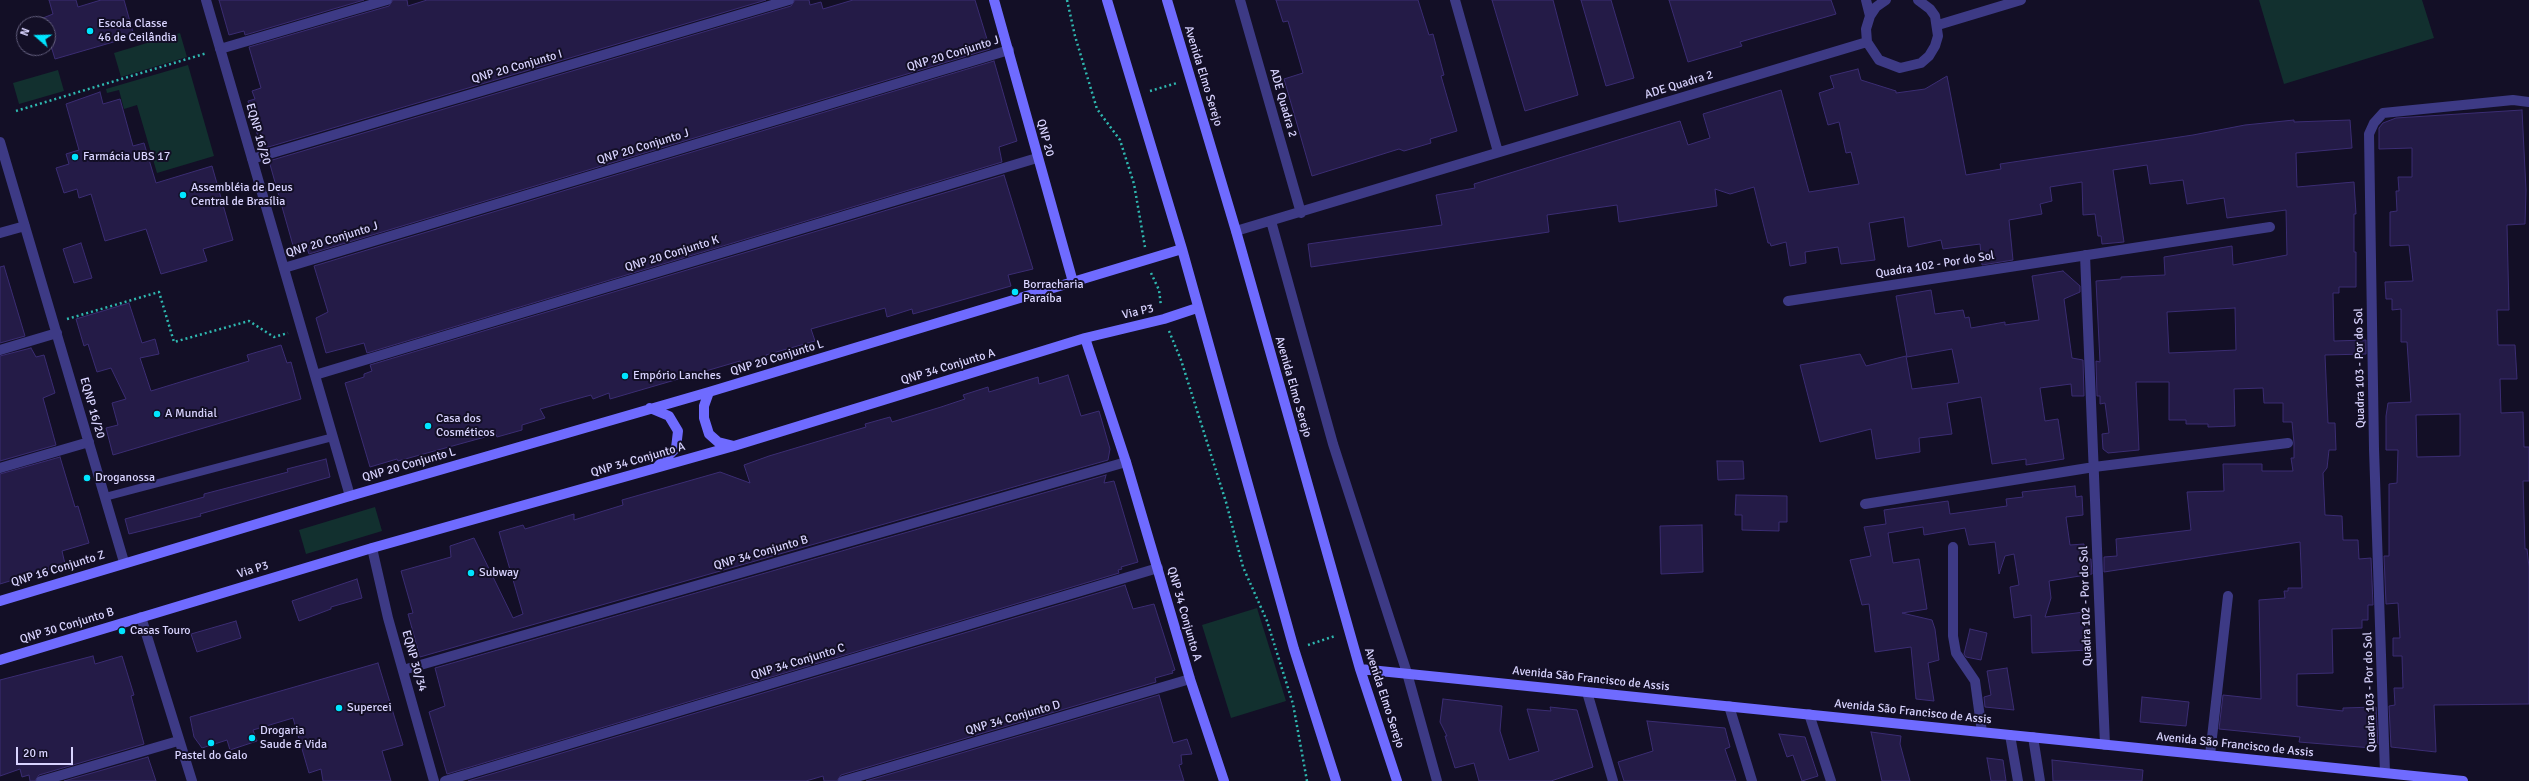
<!DOCTYPE html>
<meta charset="utf-8">
<style>
body{margin:0}
#map{position:relative;width:2529px;height:781px;overflow:hidden;background:#130f26;font-family:Signika,sans-serif}
canvas{display:block}
.north{position:absolute;left:16px;top:16px;width:40px;height:40px;box-sizing:border-box;background:#130f26;border:1px solid #625e7d;border-radius:50%;rotate:290deg;font-size:11px;font-weight:700;line-height:16px;text-align:center;color:#d9d4ff}
.north::after{content:'';display:block;margin:auto;width:14px;height:18px;background:#00e5ff;clip-path:polygon(50% 0,100% 100%,50% 72%,0 100%)}
.scale{position:absolute;left:16px;top:747px;width:57px;height:18px;box-sizing:border-box;border:2px solid #d9d4ff;border-top:0;padding-left:5px;font-size:12px;line-height:14px;white-space:nowrap;color:#d9d4ff;-webkit-text-stroke:3px #130f26;paint-order:stroke}
</style>
<div id="map">
<canvas width="2529" height="781"></canvas>
<div class="north">N</div>
<div class="scale">20 m</div>
</div>
<script>
const ctx = document.querySelector('canvas').getContext('2d');
ctx.lineJoin = 'round';
function paint(path, color) { ctx.fillStyle = color; ctx.fill(path, 'evenodd'); }
const toPath = rows => new Path2D(rows.map(r => 'M' + r).join(''));
function strokePath(path, color, width, dash) { ctx.strokeStyle = color; ctx.lineWidth = width; ctx.lineCap = dash ? 'butt' : 'round'; ctx.setLineDash(dash || []); ctx.stroke(path); }
function label(font, color, halo, rows, align = 'center') {
  ctx.font = font + ' Signika,sans-serif'; ctx.lineWidth = 4; ctx.setLineDash([]); ctx.textBaseline = 'middle'; ctx.strokeStyle = halo; ctx.fillStyle = color; for (const [text, x, y, turn = 0] of rows) {
    ctx.save(); ctx.translate(x, y); ctx.rotate((+turn || 0) * Math.PI / 180); ctx.textAlign = isNaN(turn) ? turn : align; if (halo) ctx.strokeText(text, 0, 0); ctx.fillText(text, 0, 0); ctx.restore();
  }
}
const green = toPath([
 [2259,0,2422,0,2434,38,2284,84],
 [180,33,187,57,121,77,114,53],
 [188,65,214,156,157,173,137,105,124,109,119,90,107,93,106,89],
 [58,70,64,91,19,104,13,83],
 [375,507,382,531,306,554,299,530],
 [1257,608,1286,701,1231,718,1202,625]
]);
const building = toPath([
 [49,0,76,0,78,7,101,0,124,0,134,36,55,59,48,36,48,24,44,24,43,18,53,14,49,0],
 [219,0,364,0,245,35,244,31,229,35,219,0],
 [393,0,407,0,408,6,427,0,766,0,265,148,264,143,260,144,248,101,255,99,252,91,261,88,249,47,389,6,393,0],
 [795,0,809,0,810,5,821,2,823,9,853,0,975,0,990,49,309,254,306,245,294,249,269,161,791,6,795,0],
 [1276,0,1418,0,1429,35,1433,34,1444,75,1441,76,1457,131,1430,139,1431,143,1404,151,1399,149,1312,176,1284,79,1303,73,1288,21,1283,22,1276,0],
 [1492,0,1553,0,1578,95,1525,111,1492,0],
 [1581,0,1611,0,1634,78,1606,86,1581,0],
 [1669,0,1831,0,1836,14,1740,42,1742,46,1688,62,1669,0],
 [994,61,1017,141,999,147,1002,162,367,353,364,343,326,353,316,318,328,312,314,266,994,61],
 [1858,69,1861,80,1896,91,1896,93,1925,89,1947,76,1966,175,2001,169,2000,164,2193,135,2245,125,2294,120,2294,122,2350,120,2352,148,2296,153,2297,187,2354,182,2356,214,2354,214,2354,252,2356,252,2356,287,2339,287,2339,293,2333,293,2334,341,2366,340,2366,354,2325,355,2328,423,2335,423,2336,450,2329,450,2327,468,2323,473,2325,515,2342,516,2343,540,2358,540,2359,559,2371,558,2373,605,2368,605,2368,620,2362,620,2362,628,2332,629,2333,673,2297,674,2297,706,2343,711,2343,708,2376,707,2378,745,2372,745,2372,748,2299,742,2300,737,2219,729,2223,695,2261,699,2259,600,2285,598,2284,591,2288,591,2288,588,2302,588,2300,542,2104,572,2104,557,2117,556,2116,539,2191,530,2187,492,2224,491,2223,464,2262,464,2262,471,2293,471,2291,458,2294,458,2294,443,2292,422,2283,422,2283,403,2264,403,2263,388,2234,389,2235,426,2208,427,2208,424,2186,424,2186,420,2169,420,2169,382,2136,382,2139,450,2108,453,2103,449,2102,434,2109,433,2105,403,2100,404,2100,396,2097,396,2096,361,2100,362,2096,281,2121,279,2121,277,2165,275,2164,257,2232,246,2233,265,2287,255,2286,210,2227,218,2224,198,2187,204,2183,180,2150,184,2147,165,2113,170,2124,242,2102,244,2101,236,2098,236,2095,214,2083,215,2082,182,2050,187,2052,201,2040,204,2042,214,2009,220,2013,260,1982,265,1980,244,1943,249,1941,240,1908,247,1904,217,1869,223,1875,260,1841,264,1838,247,1805,252,1806,263,1790,266,1786,242,1771,246,1770,243,1768,243,1754,187,1730,194,1715,189,1717,206,1619,222,1617,205,1547,215,1549,232,1311,267,1308,244,1442,225,1436,195,1475,188,1474,184,1680,121,1688,145,1710,138,1703,114,1781,90,1809,192,1859,184,1851,152,1846,153,1839,122,1828,125,1819,93,1834,88,1830,76,1858,69],
 [2235,308,2236,350,2169,353,2167,312,2235,308],
 [100,92,103,104,120,99,133,146,144,143,156,183,212,166,233,240,203,249,207,261,161,274,146,229,105,241,91,194,79,198,77,189,64,193,56,168,69,164,66,154,79,150,66,104,100,92],
 [2522,110,2526,190,2525,224,2507,225,2509,310,2497,310,2498,345,2515,345,2517,379,2500,379,2501,413,2523,412,2524,447,2529,447,2529,481,2523,481,2525,549,2527,549,2529,567,2529,704,2434,705,2436,752,2391,747,2389,706,2395,705,2394,688,2403,688,2402,656,2393,656,2393,638,2400,638,2398,603,2386,604,2384,556,2389,556,2389,484,2397,483,2398,450,2386,450,2386,416,2388,403,2411,402,2407,342,2401,342,2401,309,2392,310,2392,299,2386,299,2385,282,2413,281,2409,245,2390,246,2390,212,2397,211,2396,191,2399,191,2398,177,2412,177,2412,148,2379,149,2379,128,2383,123,2396,118,2522,110],
 [2460,414,2460,456,2417,457,2416,415,2460,414],
 [1004,175,1033,269,1008,275,1011,286,913,314,912,309,887,317,885,308,811,329,815,341,766,355,766,357,742,365,740,361,610,399,609,393,593,399,591,395,540,409,545,418,522,425,522,430,497,437,496,434,398,461,397,459,370,467,345,383,364,377,364,374,372,371,370,365,1004,175],
 [81,243,92,278,74,283,63,249,81,243],
 [4,266,25,336,0,343,0,267,4,266],
 [2063,271,2080,286,2080,292,2064,299,2072,358,2083,360,2084,396,2072,396,2071,384,2040,388,2045,421,2058,419,2064,459,2026,465,2026,459,1992,464,1981,397,1947,403,1952,434,1919,438,1920,452,1876,459,1871,429,1820,442,1800,365,1860,354,1866,366,1906,356,1912,389,1959,383,1952,349,1907,357,1896,296,1931,290,1935,314,1963,310,1965,318,1969,317,1971,328,2005,322,2005,325,2039,320,2032,276,2063,271],
 [129,303,142,343,155,339,159,354,140,358,151,391,249,361,247,355,281,345,287,363,291,362,301,399,113,455,106,428,118,425,112,403,126,399,111,368,97,372,88,344,84,346,76,319,129,303],
 [31,348,36,357,44,355,55,393,43,398,56,445,0,461,0,356,31,348],
 [1068,375,1081,416,1099,411,1110,449,1108,460,420,657,408,614,413,613,401,571,451,557,450,546,474,538,513,618,523,614,499,532,523,525,525,529,574,514,574,520,623,505,622,500,720,472,750,483,744,465,769,456,866,427,865,424,890,417,892,422,941,407,965,399,963,395,988,387,989,392,1038,377,1039,384,1068,375],
 [60,457,75,507,78,506,89,543,62,551,65,564,0,584,0,474,60,457],
 [326,459,330,477,200,514,201,516,129,534,125,519,204,497,204,494,288,472,287,469,326,459],
 [1717,461,1743,461,1744,479,1718,480,1717,461],
 [1106,475,1104,483,1114,481,1138,562,1121,567,1122,569,1118,570,1119,573,447,774,429,712,445,706,435,668,1106,475],
 [2075,486,2076,497,2082,496,2083,515,2066,517,2070,545,2084,544,2085,559,2091,559,2092,574,2049,581,2051,598,2045,617,2084,612,2084,623,2087,623,2088,650,2032,653,2031,615,2014,618,2010,587,2019,585,2014,554,2005,556,1999,574,1995,542,1969,545,1965,528,1924,535,1923,527,1888,533,1893,563,1919,559,1927,609,1902,613,1932,620,1935,629,1939,660,1928,663,1934,701,1916,699,1911,647,1875,652,1869,604,1862,605,1850,560,1871,556,1864,527,1886,524,1884,510,1948,501,1950,514,2007,506,2006,499,2023,497,2022,492,2075,486],
 [1736,495,1787,496,1787,522,1779,522,1779,531,1742,530,1742,515,1735,515,1736,495],
 [1702,525,1703,572,1661,574,1660,526,1702,525],
 [357,579,362,598,331,607,331,609,299,621,292,601,357,579],
 [1125,585,1133,609,1154,604,1175,670,1172,671,1173,673,1155,678,1156,682,841,775,837,781,824,781,823,776,806,781,468,781,1125,585],
 [236,621,241,638,197,652,191,634,236,621],
 [1970,629,1987,633,1981,660,1966,657,1964,654,1970,629],
 [93,656,95,664,122,656,134,695,131,696,144,744,39,775,35,781,30,781,29,775,22,777,20,769,0,776,0,680,93,656],
 [378,663,403,745,382,751,391,781,323,781,321,769,309,773,293,718,253,730,257,741,230,750,227,740,202,748,194,737,190,717,378,663],
 [2007,668,2014,710,1985,707,1984,697,1991,695,1987,671,2007,668],
 [1159,695,1173,743,1187,739,1192,754,1181,755,1182,764,1179,765,1184,781,866,781,1159,695],
 [2142,697,2189,702,2186,726,2140,722,2142,697],
 [1443,699,1502,706,1500,731,1509,760,1539,751,1527,709,1551,711,1550,707,1577,710,1593,767,1551,781,1479,781,1474,763,1455,768,1445,736,1447,736,1440,722,1443,699],
 [1647,721,1725,728,1730,747,1725,749,1736,781,1624,781,1618,762,1653,751,1647,721],
 [1871,732,1901,736,1900,744,1910,781,1882,781,1871,732],
 [1779,734,1805,737,1818,776,1802,781,1793,755,1787,757,1779,734],
 [148,757,156,781,64,781,148,757],
 [1987,758,2003,760,2006,781,1991,781,1987,758],
 [2052,760,2143,770,2142,781,2053,781,2052,760]
]);
const path = toPath([
 [1067,0,1075,36,1097,109,1120,140,1134,184,1145,247],
 [1150,91,1177,83],
 [16,111,207,53],
 [1151,273,1159,290,1161,306],
 [67,319,159,292,174,342,249,321,274,337,288,333],
 [1169,331,1181,360,1226,502,1243,567,1267,621,1293,704,1307,781],
 [1308,645,1335,636]
]);
const lane = toPath([
 [105,497,333,437]
]);
const street = toPath([
 [206,0,350,496],
 [1240,0,1301,213],
 [1455,0,1498,152],
 [1866,0,1870,16],
 [1886,0,1876,7,1870,16,1866,29,1867,42,1879,60,1900,68,1921,63,1929,56,1935,46,1938,36,1935,16,1930,9,1918,0],
 [1938,25,2021,0],
 [220,49,387,0],
 [0,142,124,562],
 [252,159,789,0],
 [1271,221,1333,444,1407,673,1437,781],
 [1236,231,1867,42],
 [0,233,25,226],
 [2085,255,2105,745],
 [284,268,1009,50],
 [1788,301,2270,227],
 [0,350,57,333],
 [315,375,1037,158],
 [0,468,89,442],
 [1865,504,2094,467,2288,443],
 [1953,547,1953,636,1956,653,1975,681,1982,732],
 [372,548,388,618,434,781],
 [141,617,192,781],
 [403,670,1126,462],
 [1587,692,1613,781],
 [1729,706,1752,781],
 [1809,714,1831,781],
 [2010,735,2018,781],
 [2033,737,2040,781],
 [2210,755,2228,596],
 [2385,773,2374,449,2369,134,2374,123,2383,113,2513,100,2529,102],
 [41,781,178,741],
 [445,781,1158,568],
 [843,781,1190,679]
]);
const secondary = toPath([
 [994,0,1073,282],
 [1107,0,1182,249,1294,649,1336,781],
 [1167,0,1236,231,1360,669,1397,781],
 [1085,338,1126,462,1190,679,1224,781],
 [709,392,704,406,704,418,709,434,718,442,734,446],
 [650,408,669,416,678,431,676,448,656,468],
 [0,601,350,496,709,392,1182,249],
 [0,660,372,548,734,446,1085,338,1164,319,1197,308],
 [1360,669,2463,781]
]);
const markers = [
 [90,31,4,"#00e5ff"],
 [75,157,4,"#00e5ff"],
 [183,195,4,"#00e5ff"],
 [1015,292,4,"#00e5ff"],
 [625,376,4,"#00e5ff"],
 [157,414,4,"#00e5ff"],
 [428,426,4,"#00e5ff"],
 [87,478,4,"#00e5ff"],
 [471,573,4,"#00e5ff"],
 [122,631,4,"#00e5ff"],
 [339,708,4,"#00e5ff"],
 [252,738,4,"#00e5ff"],
 [211,743,4,"#00e5ff"]
];
const poiNames = [
 ["Escola Classe",98,24],
 ["46 de Ceilândia",98,38],
 ["Farmácia UBS 17",83,157],
 ["Assembléia de Deus",191,188],
 ["Central de Brasília",191,202],
 ["Borracharia",1023,285],
 ["Paraíba",1023,299],
 ["Empório Lanches",633,376],
 ["A Mundial",165,414],
 ["Casa dos",436,419],
 ["Cosméticos",436,433],
 ["Droganossa",95,478],
 ["Subway",479,573],
 ["Casas Touro",130,631],
 ["Supercei",347,708],
 ["Drogaria",260,731],
 ["Saude & Vida",260,745],
 ["Pastel do Galo",211,756,"center"]
];
const streetNames = [
 ["QNP 20 Conjunto J",953,54,-17],
 ["QNP 20 Conjunto I",517,67,-16],
 ["Avenida Elmo Serejo",1203,76,73],
 ["ADE Quadra 2",1679,85,-17],
 ["ADE Quadra 2",1283,103,74],
 ["EQNP 16/20",258,134,74],
 ["QNP 20",1045,138,75],
 ["QNP 20 Conjunto J",643,147,-17],
 ["QNP 20 Conjunto J",332,240,-17],
 ["QNP 20 Conjunto K",672,254,-17],
 ["Quadra 102 - Por do Sol",1935,265,-9],
 ["Via P3",1138,312,-13],
 ["QNP 20 Conjunto L",777,358,-17],
 ["QNP 34 Conjunto A",948,367,-17],
 ["Quadra 103 - Por do Sol",2360,368,-91],
 ["Avenida Elmo Serejo",1293,387,74],
 ["EQNP 16/20",92,408,74],
 ["QNP 34 Conjunto A",638,460,-16],
 ["QNP 20 Conjunto L",409,465,-16],
 ["QNP 34 Conjunto B",761,553,-16],
 ["QNP 16 Conjunto Z",58,569,-17],
 ["Via P3",253,570,-17],
 ["Quadra 102 - Por do Sol",2086,606,-92],
 ["QNP 34 Conjunto A",1184,614,74],
 ["QNP 30 Conjunto B",67,626,-17],
 ["EQNP 30/34",414,661,74],
 ["QNP 34 Conjunto C",798,662,-17],
 ["Avenida São Francisco de Assis",1591,679,6],
 ["Quadra 103 - Por do Sol",2370,692,-92],
 ["Avenida Elmo Serejo",1384,698,72],
 ["Avenida São Francisco de Assis",1913,712,6],
 ["QNP 34 Conjunto D",1013,718,-16],
 ["Avenida São Francisco de Assis",2235,745,6]
];
paint(green, '#12302f');
paint(building, '#241b47');
strokePath(building, '#3b2d73', 1);
strokePath(path, '#2fb8b0', 2.5, [2, 3]);
strokePath(lane, '#3d3a85', 8);
strokePath(street, '#3d3a85', 10);
strokePath(secondary, '#6f6bff', 10);
for (const [x, y, r, color] of markers) { const dot = new Path2D(); dot.arc(x, y, r, 0, 2 * Math.PI); ctx.fillStyle = color; ctx.fill(dot); strokePath(dot, '#130f26', 1.5); }
label('12px', '#d9d4ff', '#130f26', poiNames, 'left');
label('12px', '#d9d4ff', '#130f26', streetNames);
</script>
